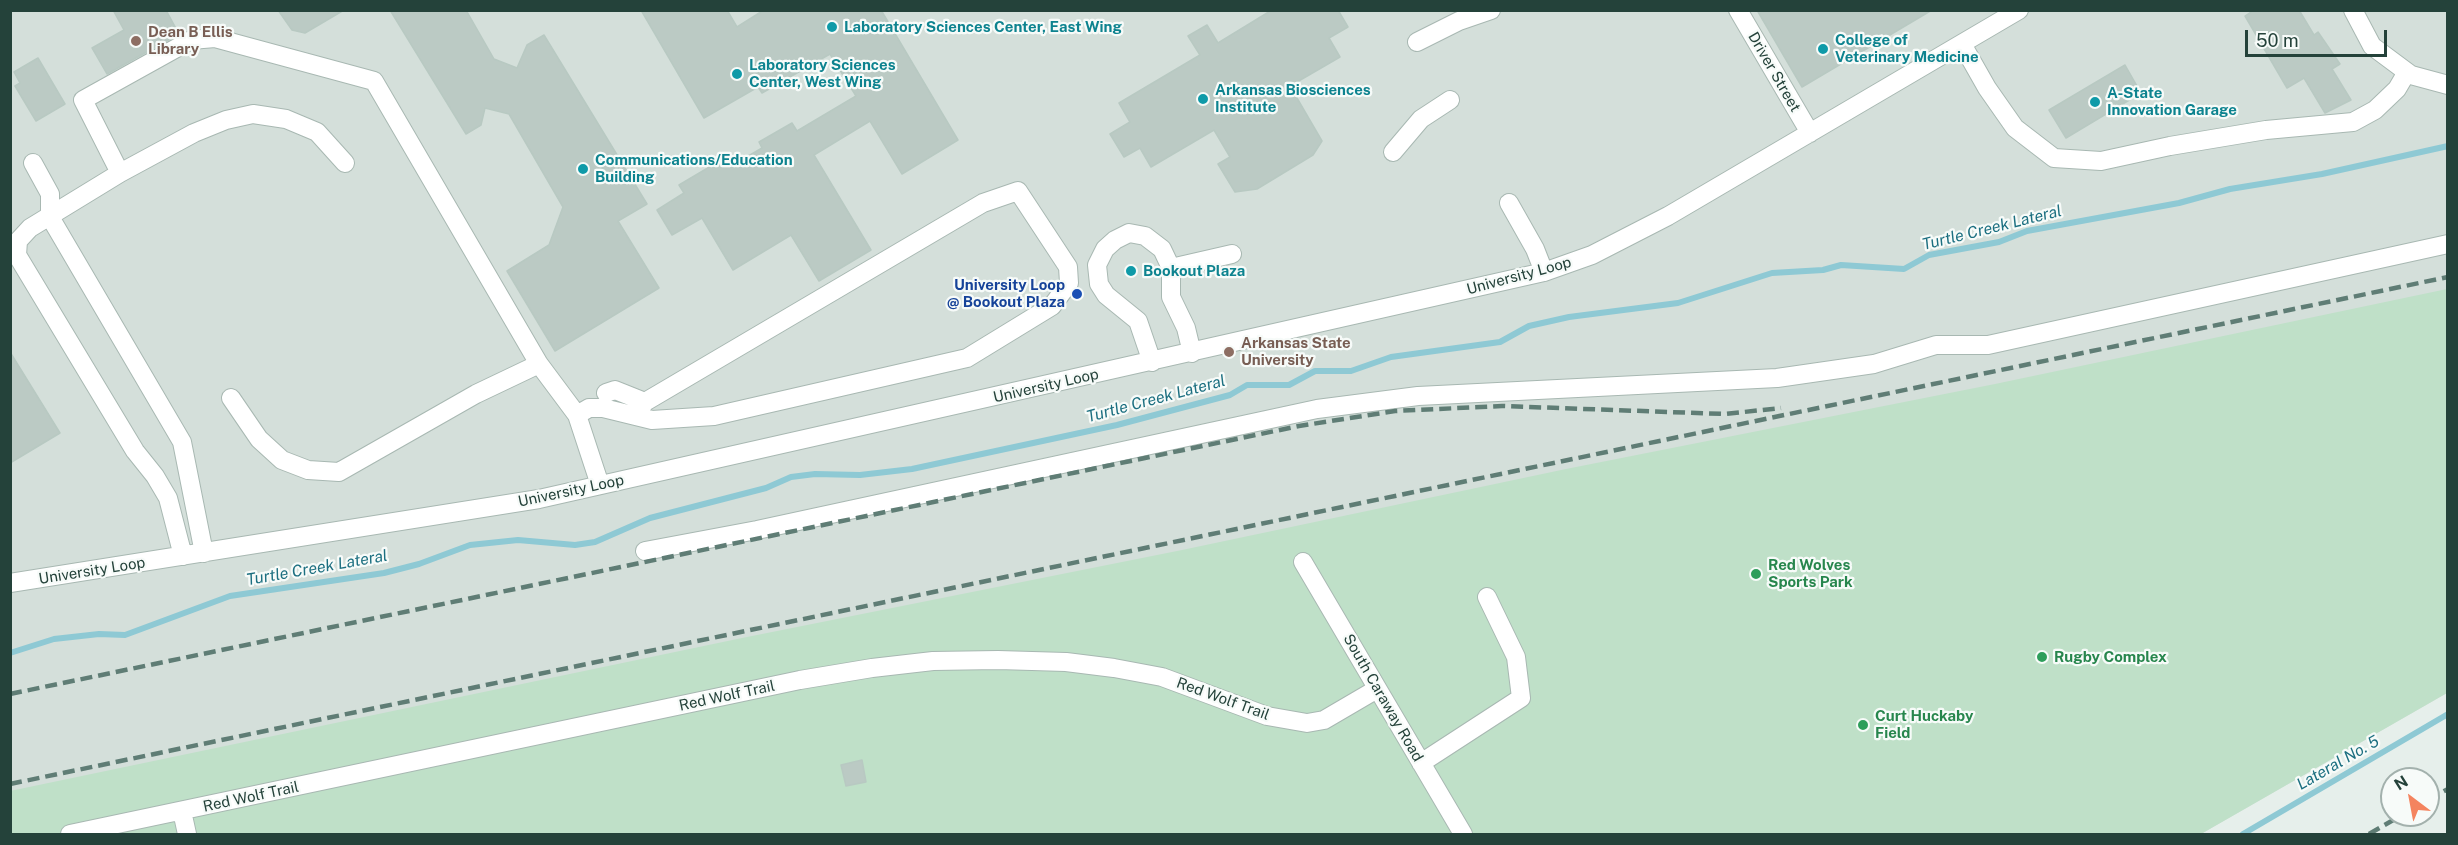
<!DOCTYPE html>
<style>
body{margin:0}
#map{position:relative;width:2458px;height:845px;overflow:hidden;background:#e6efeb;font-family:"Public Sans",sans-serif}
canvas{display:block}
.frame{position:absolute;inset:0;border:12px solid #24423a;pointer-events:none}
.north{position:absolute;left:2380px;top:767px;width:60px;height:60px;box-sizing:border-box;background:#f7fbf9;border:2px solid #a3b1ad;border-radius:50%;rotate:328deg;font-size:16px;font-weight:700;line-height:24px;text-align:center;color:#24423a}
.north::after{content:'';display:block;margin:auto;width:21px;height:27px;background:#f4845f;clip-path:polygon(50% 0,100% 100%,50% 72%,0 100%)}
.scale{position:absolute;left:2245px;top:30px;width:142px;height:27px;box-sizing:border-box;border:3px solid #24423a;border-top:0;padding-left:8px;font-size:18px;line-height:21px;white-space:nowrap;color:#24423a;-webkit-text-stroke:4px #f7fbf9;paint-order:stroke}
</style>
<div id="map">
<canvas width="2458" height="845"></canvas>
<div class="frame"></div>
<div class="north">N</div>
<div class="scale">50 m</div>
</div>
<script>
const ctx = document.querySelector('canvas').getContext('2d');
ctx.lineJoin = 'round';
function paint(path, color) { ctx.fillStyle = color; ctx.fill(path, 'evenodd'); }
const toPath = rows => new Path2D(rows.map(r => 'M' + r).join(''));
function strokePath(path, color, width, dash) { ctx.strokeStyle = color; ctx.lineWidth = width; ctx.lineCap = dash ? 'butt' : 'round'; ctx.setLineDash(dash || []); ctx.stroke(path); }
function label(font, color, halo, rows, align = 'center') {
  ctx.font = font + ' "Public Sans",sans-serif'; ctx.lineWidth = 4.5; ctx.setLineDash([]); ctx.textBaseline = 'middle'; ctx.strokeStyle = halo; ctx.fillStyle = color; for (const [text, x, y, turn = 0] of rows) {
    ctx.save(); ctx.translate(x, y); ctx.rotate((+turn || 0) * Math.PI / 180); ctx.textAlign = isNaN(turn) ? turn : align; if (halo) ctx.strokeText(text, 0, 0); ctx.fillText(text, 0, 0); ctx.restore();
  }
}
const built = toPath([
 [10,11,2447,11,2447,693,2201,834,11,834]
]);
const green = toPath([
 [2447,289,2447,693,2201,834,11,834,10,791,742,638,1182,550,1566,469,1995,384]
]);
const stream = toPath([
 [10,653,54,639,99,634,125,635,230,596,384,573,419,564,470,545,518,540,575,545,595,542,650,518,766,488,791,477,815,474,860,475,912,469,1117,425,1230,395,1247,385,1289,385,1315,371,1351,371,1391,357,1500,342,1529,326,1569,317,1678,303,1772,273,1823,270,1841,265,1904,269,1929,255,1999,242,2027,231,2179,203,2230,189,2322,174,2448,146],
 [2243,834,2448,714]
]);
const building = toPath([
 [113,10,166,10,179,34,107,74,92,48,124,30,113,10],
 [278,10,344,10,305,33,292,30,278,10],
 [390,10,466,10,494,59,517,68,527,45,544,35,647,204,618,221,659,288,555,351,507,271,549,245,563,207,509,114,485,108,481,125,466,134,390,10],
 [641,10,727,10,737,27,764,10,881,10,958,140,902,174,870,121,814,155,871,250,819,281,791,235,733,270,702,218,672,235,657,210,684,193,679,185,728,156,733,165,762,148,759,142,792,123,797,131,856,96,830,54,762,93,758,87,704,118,641,10],
 [1272,10,1338,10,1348,27,1329,38,1340,57,1290,86,1322,141,1313,155,1257,189,1235,192,1218,164,1230,157,1214,130,1151,167,1140,148,1124,157,1110,134,1130,122,1119,103,1200,55,1188,36,1207,25,1218,43,1272,10],
 [1757,10,1932,10,1802,87,1757,10],
 [2254,10,2299,10,2314,35,2318,32,2340,64,2332,69,2351,100,2325,113,2304,78,2287,88,2245,16,2254,10],
 [38,58,65,104,36,121,15,86,20,83,14,72,38,58],
 [2125,65,2141,93,2066,138,2049,110,2125,65],
 [10,352,60,433,10,463,10,352],
 [862,760,866,782,846,786,841,765,862,760]
]);
const minor = toPath([
 [1738,10,1810,133],
 [2353,10,2372,46,2411,75,2448,85],
 [1417,42,1459,21,1491,10],
 [1962,44,1987,88,2015,128,2054,158,2101,161,2170,146,2266,130,2353,122,2375,110,2397,89,2407,72],
 [1393,152,1421,119,1450,100],
 [33,163,50,194,50,217,182,442,204,553],
 [120,173,83,100,191,40,215,38,374,81,539,364,577,415,600,485],
 [1509,203,1535,249,1544,272],
 [1171,268,1232,254],
 [1152,362,1138,321,1106,295,1099,284,1097,265,1105,249,1115,240,1129,233,1145,236,1162,249,1171,268,1171,297,1186,328,1192,353],
 [606,393,615,390,645,402],
 [231,398,259,439,282,460,308,470,339,472,476,394,539,364],
 [577,415,589,408,603,408,652,420,714,416,967,358,1052,306,1069,283,1068,267,1018,191,983,203,645,402,640,409,640,416],
 [645,551,757,530,1317,409,1418,396,1777,378,1874,364,1936,345,1988,345,2448,244],
 [183,556,168,498,155,476,135,451,17,255,18,241,30,228,120,173,194,133,226,120,253,114,286,119,317,132,345,163],
 [1303,562,1463,834],
 [10,583,539,499,1544,272,1592,255,1668,216,2019,10],
 [1421,763,1521,698,1516,657,1487,597],
 [182,811,187,834],
 [70,834,800,680,872,668,933,661,998,660,1066,662,1114,668,1162,677,1267,716,1307,723,1324,720,1377,689]
]);
const rail = toPath([
 [10,694,1299,426,1395,411,1502,406,1725,414,1781,408],
 [10,784,2448,277],
 [2428,800,2448,789],
 [2369,834,2402,815]
]);
const markers = [
 [832,27,6,"#0f9aa8"],
 [136,41,6,"#8d6e63"],
 [1823,49,6,"#0f9aa8"],
 [737,74,6,"#0f9aa8"],
 [1203,99,6,"#0f9aa8"],
 [2095,102,6,"#0f9aa8"],
 [583,169,6,"#0f9aa8"],
 [1131,271,6,"#0f9aa8"],
 [1077,294,6,"#1a4fb4"],
 [1229,352,6,"#8d6e63"],
 [1756,574,6,"#2e9e5b"],
 [2042,657,6,"#2e9e5b"],
 [1863,725,6,"#2e9e5b"]
];
const cultureNames = [
 ["Laboratory Sciences Center, East Wing",844,27],
 ["College of",1835,40],
 ["Veterinary Medicine",1835,57],
 ["Laboratory Sciences",749,65],
 ["Center, West Wing",749,82],
 ["Arkansas Biosciences",1215,90],
 ["Institute",1215,107],
 ["A-State",2107,93],
 ["Innovation Garage",2107,110],
 ["Communications/Education",595,160],
 ["Building",595,177],
 ["Bookout Plaza",1143,271]
];
const educationNames = [
 ["Dean B Ellis",148,32],
 ["Library",148,49],
 ["Arkansas State",1241,343],
 ["University",1241,360]
];
const streetNames = [
 ["Driver Street",1774,72,60],
 ["University Loop",1519,276,-15],
 ["University Loop",1046,386,-13],
 ["University Loop",571,491,-12],
 ["University Loop",92,571,-9],
 ["Red Wolf Trail",727,696,-12],
 ["South Caraway Road",1383,698,60],
 ["Red Wolf Trail",1223,699,20],
 ["Red Wolf Trail",251,797,-12]
];
const transitNames = [
 ["University Loop",1065,285],
 ["@ Bookout Plaza",1065,302]
];
const leisureNames = [
 ["Red Wolves",1768,565],
 ["Sports Park",1768,582],
 ["Rugby Complex",2054,657],
 ["Curt Huckaby",1875,716],
 ["Field",1875,733]
];
const waterNames = [
 ["Turtle Creek Lateral",1992,228,-14],
 ["Turtle Creek Lateral",1156,399,-15],
 ["Turtle Creek Lateral",317,568,-10],
 ["Lateral No. 5",2338,763,-30]
];
paint(built, '#d4dfda');
paint(green, '#bfe0c8');
strokePath(stream, '#8ec9d4', 6);
paint(building, '#bbcac4');
strokePath(building, '#b8c9c2', 1.5);
strokePath(minor, '#a8b8b2', 20);
strokePath(minor, '#fff', 18);
strokePath(rail, '#5f7d75', 4.5, [12, 6]);
for (const [x, y, r, color] of markers) { const dot = new Path2D(); dot.arc(x, y, r, 0, 2 * Math.PI); ctx.fillStyle = color; ctx.fill(dot); strokePath(dot, '#f7fbf9', 2); }
label('bold 15px', '#0d838f', '#f7fbf9', cultureNames, 'left');
label('bold 15px', '#785e54', '#f7fbf9', educationNames, 'left');
label('15px', '#24423a', '#f7fbf9', streetNames);
label('bold 15px', '#164399', '#f7fbf9', transitNames, 'right');
label('bold 15px', '#27864d', '#f7fbf9', leisureNames, 'left');
label('italic 16px', '#1c6f80', '#f7fbf9', waterNames);
</script>
